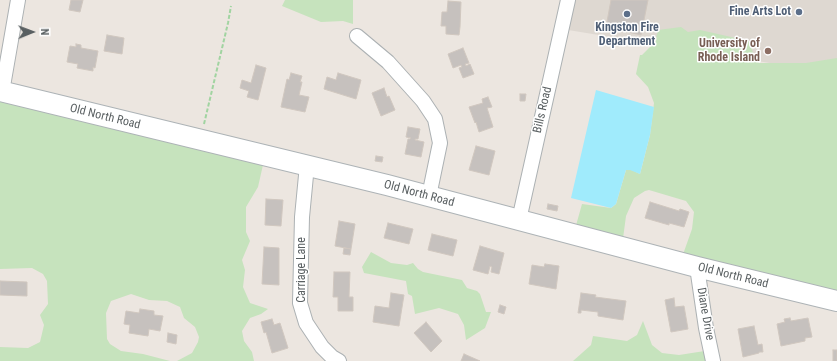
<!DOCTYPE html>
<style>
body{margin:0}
#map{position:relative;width:837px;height:361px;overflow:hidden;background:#ece6e0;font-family:"Roboto Condensed",sans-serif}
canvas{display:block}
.north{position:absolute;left:12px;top:12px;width:40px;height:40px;-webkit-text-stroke:3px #fff;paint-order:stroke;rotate:89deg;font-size:11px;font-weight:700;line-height:16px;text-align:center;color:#595f61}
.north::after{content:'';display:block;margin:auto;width:14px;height:18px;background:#595f61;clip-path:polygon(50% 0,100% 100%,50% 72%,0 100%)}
</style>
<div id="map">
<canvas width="837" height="361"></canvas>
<div class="north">N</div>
</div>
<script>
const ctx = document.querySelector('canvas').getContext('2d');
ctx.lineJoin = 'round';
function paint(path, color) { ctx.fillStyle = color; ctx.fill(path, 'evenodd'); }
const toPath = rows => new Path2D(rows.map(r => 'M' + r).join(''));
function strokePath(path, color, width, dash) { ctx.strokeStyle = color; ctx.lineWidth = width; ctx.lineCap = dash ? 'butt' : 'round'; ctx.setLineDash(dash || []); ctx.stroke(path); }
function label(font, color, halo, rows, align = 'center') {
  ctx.font = font + ' "Roboto Condensed",sans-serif'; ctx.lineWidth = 3; ctx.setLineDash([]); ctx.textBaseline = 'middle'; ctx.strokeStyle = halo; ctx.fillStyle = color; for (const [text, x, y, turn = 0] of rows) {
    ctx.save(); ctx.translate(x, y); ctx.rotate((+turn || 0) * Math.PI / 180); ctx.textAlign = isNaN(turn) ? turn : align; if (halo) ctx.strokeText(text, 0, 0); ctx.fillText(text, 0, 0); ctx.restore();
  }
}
const education = toPath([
 [568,0,837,0,837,74,562,29]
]);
const green = toPath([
 [285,0,353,0,353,24,343,21,321,22,282,6],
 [681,27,688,32,700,30,749,41,754,56,759,63,806,63,837,58,837,300,681,260,692,229,694,212,686,201,649,190,645,191,634,198,626,216,622,246,575,229,582,204,611,208,616,204,626,170,627,169,630,169,640,174,650,135,654,103,648,87,636,74,640,55,642,55,655,42,658,30],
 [0,91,265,156,258,187,246,207,246,232,250,241,242,260,245,270,243,287,250,303,268,309,261,314,250,318,242,331,244,341,252,352,254,361,177,361,192,353,198,342,199,337,195,327,184,318,180,307,167,301,149,300,131,294,111,301,106,313,107,339,110,344,121,351,143,354,170,361,0,361,0,347,28,348,40,342,44,325,40,315,48,304,47,281,43,274,32,268,0,269],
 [371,252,391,263,407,265,413,263,418,269,423,272,462,280,467,288,477,291,480,294,486,312,491,312,485,328,466,340,464,325,458,314,439,308,415,314,412,296,408,294,406,281,364,273,362,267],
 [643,321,652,345,662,353,679,355,711,350,714,361,573,361,591,345,593,336,627,341,637,335]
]);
const water = toPath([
 [596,90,654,107,650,135,640,174,630,170,626,170,616,204,611,208,571,198]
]);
const building = toPath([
 [71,0,83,0,80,12,69,10,71,0],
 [611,0,648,0,641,35,606,27,611,0],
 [448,1,461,2,460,27,459,35,446,34,446,26,441,26,442,12,447,12,448,1],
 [107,35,124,38,122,54,104,51,107,35],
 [76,44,81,45,81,48,98,51,95,68,93,67,93,71,77,68,78,64,67,62,70,46,76,47,76,44],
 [463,48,469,63,465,64,466,66,470,64,474,74,463,78,459,68,462,67,461,65,453,68,448,54,463,48],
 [256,65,266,68,258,100,247,97,249,91,240,88,242,80,251,83,256,65],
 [291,73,302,76,300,82,302,82,299,95,309,97,305,112,281,107,287,79,289,80,291,73],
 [338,73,361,80,356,99,324,89,327,77,336,80,338,73],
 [384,88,387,97,389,96,395,110,381,116,372,93,384,88],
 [520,94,526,94,525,101,520,101,520,94],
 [488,97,492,107,487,108,493,127,479,132,476,122,475,123,469,107,483,103,482,99,488,97],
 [408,127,420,129,418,139,415,139,415,140,424,142,421,157,405,154,408,139,410,139,411,138,406,137,408,127],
 [476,146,495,151,489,175,469,170,476,146],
 [376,156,383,157,382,162,375,161,376,156],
 [266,199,283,200,281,226,265,225,266,199],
 [650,202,679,211,680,209,689,212,684,227,669,223,669,225,645,218,650,202],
 [548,204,558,206,557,211,547,209,548,204],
 [339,221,355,224,351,249,335,246,339,221],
 [388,223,413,229,409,244,384,238,388,223],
 [432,234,457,240,453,256,428,250,432,234],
 [480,246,504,253,499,274,491,272,492,267,490,266,488,274,473,270,480,246],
 [264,247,279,248,279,285,262,284,264,247],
 [344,248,351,249,350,255,343,254,344,248],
 [545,264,559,266,556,289,529,284,532,265,544,267,545,264],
 [334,272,350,272,349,297,353,297,353,311,338,311,338,297,333,297,334,272],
 [0,281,27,282,27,296,0,295,0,281],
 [391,293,404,295,399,326,373,322,375,306,389,308,391,293],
 [581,293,596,295,595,297,626,301,623,320,598,316,598,312,581,310,581,313,578,313,581,293],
 [674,298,675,307,684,306,688,329,671,332,665,300,674,298],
 [500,305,506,307,504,314,498,312,500,305],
 [140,309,154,311,154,315,163,316,160,331,149,329,148,336,129,333,130,325,124,324,126,311,139,313,140,309],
 [790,318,791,321,808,318,812,337,805,338,805,341,781,346,777,324,785,322,784,319,790,318],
 [272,319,274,325,280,323,288,348,272,353,266,332,264,333,261,322,272,319],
 [426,322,442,341,431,352,414,333,426,322],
 [754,326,758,345,762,344,763,352,759,352,759,353,743,357,738,329,754,326],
 [168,333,177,335,176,344,167,342,168,333],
 [833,350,837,350,837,361,833,361,833,350],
 [464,354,480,361,461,361,464,354]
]);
const path = toPath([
 [204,124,228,23,231,6]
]);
const street = toPath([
 [357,36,388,62,423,101,435,119,440,143,429,196],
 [2,92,18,0],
 [307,165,302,217,300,303,306,323,322,347,332,357,339,361],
 [519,220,568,0],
 [697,267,706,328,713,361]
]);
const secondary = toPath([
 [0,91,387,185,697,267,837,301]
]);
const markers = [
 [799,12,4,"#5c6f8a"],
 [627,14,4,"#5c6f8a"],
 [768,51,4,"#8d6e63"]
];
const serviceNames = [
 ["Fine Arts Lot",791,12],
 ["Kingston Fire",627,28,"center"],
 ["Department",627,42,"center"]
];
const educationNames = [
 ["University of",760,44],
 ["Rhode Island",760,58]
];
const streetNames = [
 ["Bills Road",543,110,-77],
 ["Old North Road",105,117,14],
 ["Old North Road",419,194,15],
 ["Carriage Lane",302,270,-90],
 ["Old North Road",733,276,14],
 ["Diane Drive",705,314,80]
];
paint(education, '#ded8d1');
paint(green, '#c6e3bd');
paint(water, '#a0ebfc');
paint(building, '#c6c1be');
strokePath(building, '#d0c7bf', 1);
strokePath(street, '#acb1b3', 16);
strokePath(secondary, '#adb3b6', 22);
strokePath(path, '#a1d4a1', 2, [4, 2]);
strokePath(street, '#fff', 14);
strokePath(secondary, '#fff', 20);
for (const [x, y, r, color] of markers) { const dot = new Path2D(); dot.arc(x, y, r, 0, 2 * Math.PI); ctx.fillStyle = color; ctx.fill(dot); strokePath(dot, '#fff', 1.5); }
label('bold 12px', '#4e5e75', '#fff', serviceNames, 'right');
label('bold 12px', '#785e54', '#fff', educationNames, 'right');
label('12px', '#595f61', '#fff', streetNames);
</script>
